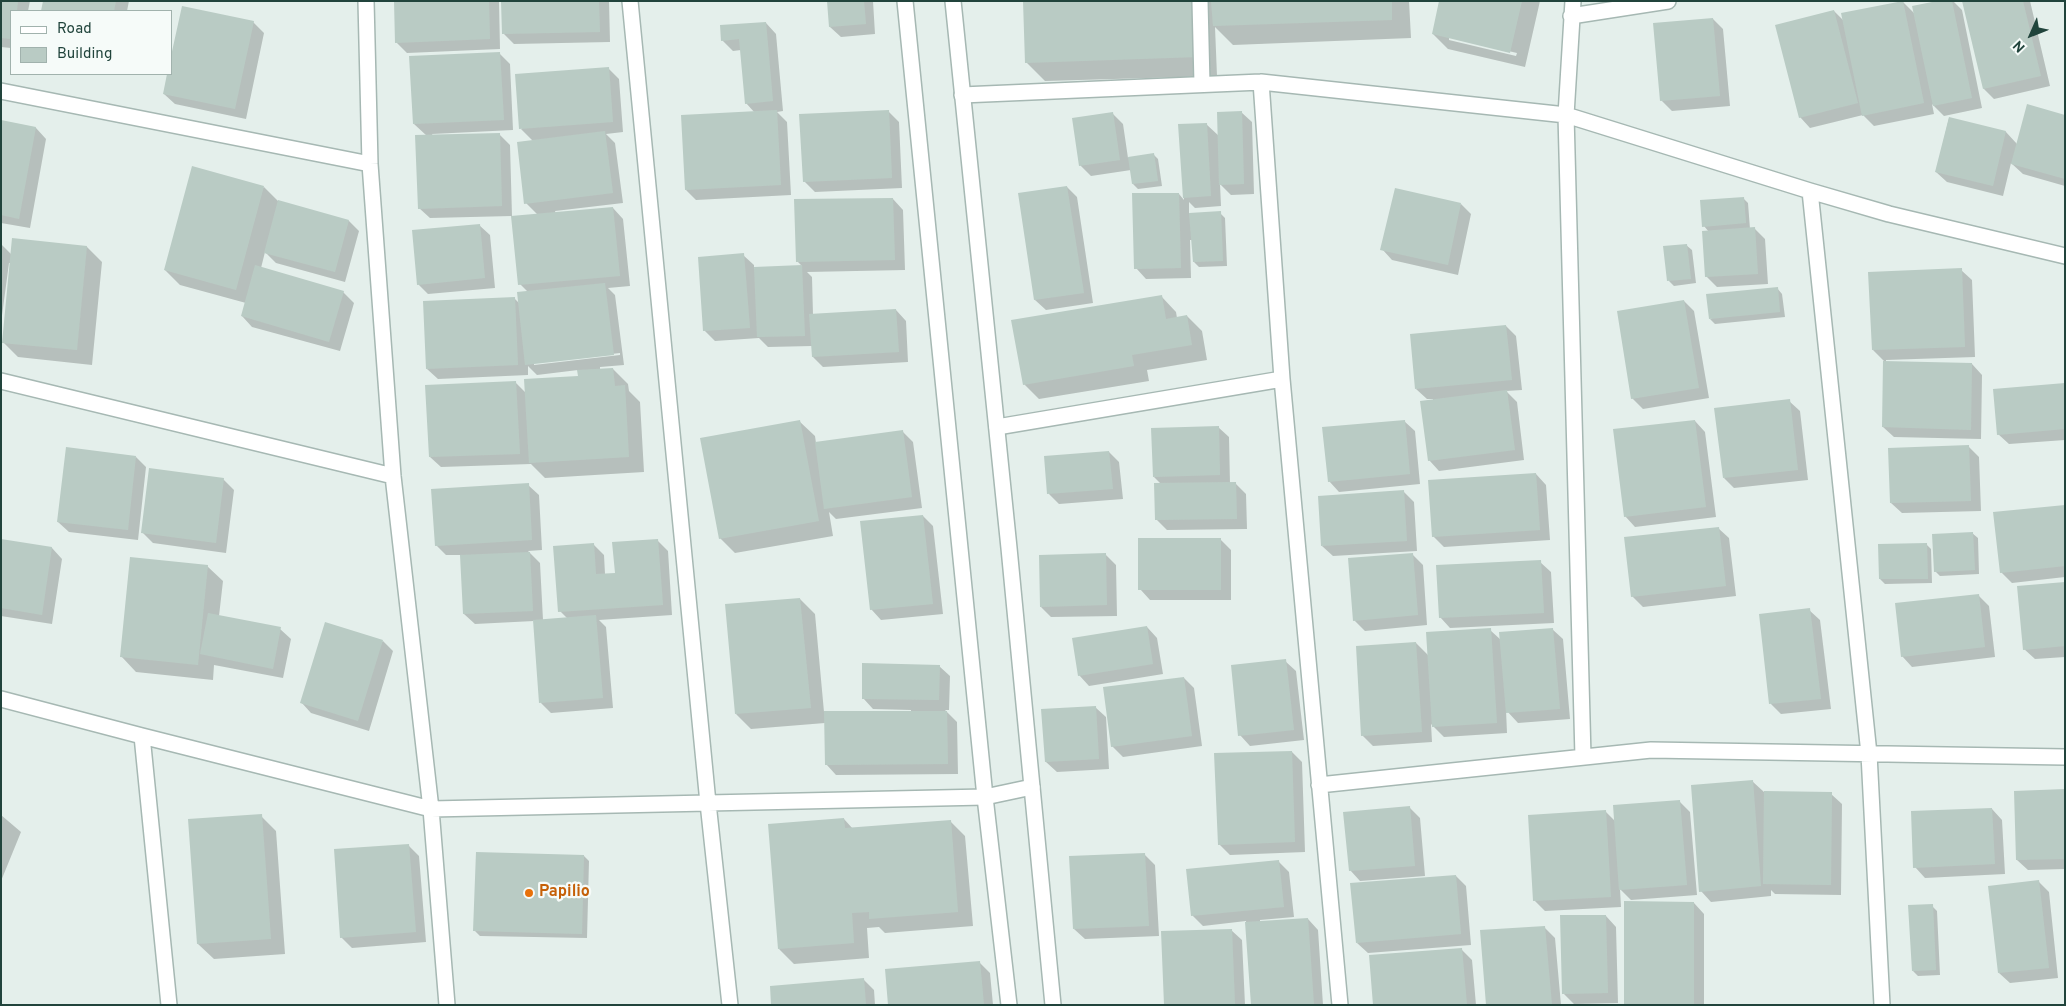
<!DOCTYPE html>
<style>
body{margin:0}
#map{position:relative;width:2066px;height:1006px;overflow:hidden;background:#e4efeb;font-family:Overpass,sans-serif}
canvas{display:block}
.frame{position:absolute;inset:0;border:2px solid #21443c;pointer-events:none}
.legend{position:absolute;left:10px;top:10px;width:162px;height:65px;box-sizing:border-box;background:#f6fbf9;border:1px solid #a1b2ad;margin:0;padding:6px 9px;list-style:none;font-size:15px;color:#21443c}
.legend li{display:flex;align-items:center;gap:10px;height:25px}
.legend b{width:25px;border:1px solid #a1b2ad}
.north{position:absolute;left:2006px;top:10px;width:50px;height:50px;-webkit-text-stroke:4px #f6fbf9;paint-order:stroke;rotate:226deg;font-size:14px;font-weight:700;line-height:20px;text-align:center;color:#21443c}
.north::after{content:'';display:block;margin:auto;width:18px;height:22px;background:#21443c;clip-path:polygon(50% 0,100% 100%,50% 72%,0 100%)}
</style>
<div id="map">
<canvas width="2066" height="1006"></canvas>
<div class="frame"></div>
<ul class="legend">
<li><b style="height:6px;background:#fff"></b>Road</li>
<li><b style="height:14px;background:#b9cbc4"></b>Building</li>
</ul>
<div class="north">N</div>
</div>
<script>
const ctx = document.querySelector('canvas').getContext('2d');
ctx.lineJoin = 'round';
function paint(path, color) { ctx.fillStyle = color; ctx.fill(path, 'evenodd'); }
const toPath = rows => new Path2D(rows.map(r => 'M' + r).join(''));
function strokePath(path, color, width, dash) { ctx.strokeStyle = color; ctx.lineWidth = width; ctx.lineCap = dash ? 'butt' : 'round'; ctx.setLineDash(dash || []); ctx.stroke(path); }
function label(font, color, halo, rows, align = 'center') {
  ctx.font = font + ' Overpass,sans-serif'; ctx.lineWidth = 4.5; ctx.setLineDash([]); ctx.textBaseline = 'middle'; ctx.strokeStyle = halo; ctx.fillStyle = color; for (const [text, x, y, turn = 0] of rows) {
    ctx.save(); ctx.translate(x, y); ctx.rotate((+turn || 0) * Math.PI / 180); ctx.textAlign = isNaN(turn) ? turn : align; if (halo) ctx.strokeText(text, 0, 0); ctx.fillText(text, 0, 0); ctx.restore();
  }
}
const shadow = toPath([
 [1,1,30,1,28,11,11,11,11,48,1,47],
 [44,1,129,1,127,11,42,11],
 [395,1,499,1,500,49,407,53,396,42],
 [502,1,609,1,610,42,514,44,503,33],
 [828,1,873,1,875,34,841,37,830,27],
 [1024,1,1409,1,1411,38,1233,45,1215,27,1217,76,1045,81,1026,62],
 [1441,1,1540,1,1525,67,1448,49,1433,34],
 [1449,37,1517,53,1516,56,1449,40],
 [1944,1,1953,1,1962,10,1982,108,1944,116,1932,104,1934,114,1874,126,1863,115,1810,128,1800,117,1834,11,1844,21,1903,2,1915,14],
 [1963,1,2030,1,2050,86,1994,99,1984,89],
 [1713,19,1723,29,1730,106,1672,111,1661,100],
 [253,22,264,33,246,119,175,104,164,94,169,74],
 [766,23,776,34,783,111,777,112,787,122,791,195,696,200,686,190,755,113,746,103,741,50,733,51,722,40],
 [499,53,510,64,513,130,432,134,433,136,499,134,510,145,512,216,430,218,419,208,427,136,414,124],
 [608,68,619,79,623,132,606,134,615,143,623,203,555,211,556,214,613,208,623,219,630,286,608,288,615,295,624,365,600,367,600,370,613,369,628,384,629,391,640,402,644,472,545,478,531,464,441,467,430,457,515,382,526,393,579,377,578,370,537,375,528,366,528,375,438,379,427,369,514,298,519,303,528,292,520,284,538,215,526,203,533,141,521,129],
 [620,353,620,355,534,365,534,363],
 [888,111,899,122,902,188,815,192,804,181],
 [1241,112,1252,122,1254,194,1231,195,1220,184,1221,206,1195,208,1189,202,1189,214,1220,213,1225,218,1227,266,1199,267,1194,262,1192,240,1190,240,1191,278,1146,279,1136,268,1179,194,1184,200,1180,126,1206,124,1219,136],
 [1112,113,1123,124,1128,158,1153,154,1158,159,1162,186,1138,189,1133,184,1131,170,1091,176,1080,165],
 [2065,116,2065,186,2023,174,2011,163,2003,196,1947,182,1936,172,1949,118,2006,132,2017,144],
 [1,122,36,128,46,139,30,228,1,223],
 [264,187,278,201,349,221,359,231,345,282,276,263,265,252,261,268,343,292,354,303,340,351,252,327,242,316,246,303,180,285,165,270],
 [1067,187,1077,197,1093,303,1046,310,1035,300],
 [1743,198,1748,203,1750,229,1755,229,1765,239,1768,284,1717,287,1706,276,1709,232,1704,226],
 [893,199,903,210,905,270,807,272,812,277,813,315,896,310,906,321,908,362,823,367,813,357,812,346,768,347,759,338,715,341,704,330,743,255,754,265,754,269,802,266,797,261],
 [1461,204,1471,214,1458,275,1392,260,1382,249],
 [479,225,490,235,495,288,428,294,418,284],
 [13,240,87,247,102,262,92,365,18,357,3,342,11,263,9,263,1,323,1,244,12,255],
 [1686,245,1692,250,1696,283,1674,286,1669,281],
 [1961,270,1972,280,1975,357,1886,360,1886,362,1972,364,1982,375,1981,439,1894,437,1883,427,1884,361,1873,350],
 [1777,288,1782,294,1785,317,1715,324,1710,319],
 [1161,296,1176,312,1177,318,1187,316,1202,331,1207,360,1147,370,1149,381,1039,399,1024,384],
 [1684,301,1694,311,1709,398,1643,409,1632,398],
 [1506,326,1516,336,1522,390,1506,391,1517,402,1524,460,1439,471,1429,460,1433,399,1427,399,1416,389],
 [2065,384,2065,440,2009,444,1998,434],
 [1789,401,1800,411,1808,480,1734,488,1724,478],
 [799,421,815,436,816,443,902,431,913,442,922,508,836,519,829,512,833,536,735,553,720,538],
 [1404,421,1415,431,1420,484,1339,492,1329,481],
 [1695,421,1705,432,1716,517,1635,527,1625,516],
 [1218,427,1229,437,1230,484,1236,484,1246,494,1247,529,1167,530,1156,519,1162,485,1154,477],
 [1968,446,1979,457,1981,511,1902,513,1891,503],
 [1109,452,1119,462,1123,499,1059,504,1049,494,1045,457],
 [136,457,146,467,138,540,69,532,58,522],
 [1536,474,1546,485,1550,540,1444,547,1433,536],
 [223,479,234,490,226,553,153,543,142,532],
 [528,485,539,495,542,550,528,551,540,563,543,620,567,618,560,611,594,545,604,555,605,574,616,574,657,540,668,551,672,615,599,620,606,627,613,708,551,713,541,703,534,621,475,624,464,614,461,555,446,555,436,545],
 [1403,491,1414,502,1417,551,1333,556,1322,546],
 [2065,506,2065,577,2012,583,2001,572],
 [923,516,933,526,943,614,881,620,871,609],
 [1718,528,1729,538,1736,596,1643,607,1632,596],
 [1972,533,1978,538,1979,574,1940,576,1935,571],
 [1220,539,1231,550,1231,600,1150,600,1140,589],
 [1,540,52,548,62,559,52,624,1,616],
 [1926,544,1931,549,1932,583,1885,584,1880,579],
 [1105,554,1116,565,1117,616,1051,617,1041,607],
 [1412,554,1423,565,1427,625,1365,631,1354,620],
 [1540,562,1551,572,1554,623,1450,628,1440,617],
 [207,566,223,581,219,616,280,629,291,639,283,678,214,665,213,680,136,672,121,656],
 [2065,583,2065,657,2035,659,2024,649],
 [1978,595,1989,606,1995,657,1912,667,1902,656],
 [800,599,815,614,824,712,911,712,911,710,873,709,863,698,939,666,950,676,949,710,945,710,957,722,958,774,836,775,826,764,825,723,751,729,736,714],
 [1809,610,1820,620,1831,709,1781,714,1771,704,1760,615],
 [1147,627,1157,638,1163,674,1089,686,1079,675],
 [1552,629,1563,639,1570,719,1518,723,1506,710,1507,733,1444,737,1431,724,1432,742,1373,746,1362,735,1416,643,1429,656,1490,630,1501,640],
 [383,641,393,651,369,731,311,713,301,702],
 [1285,661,1296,671,1304,740,1250,746,1240,735],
 [1184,678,1194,688,1202,746,1123,757,1112,746],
 [1095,707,1106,717,1109,769,1057,772,1046,762,1043,710],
 [1292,752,1302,762,1305,852,1230,855,1219,844],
 [1752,781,1764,792,1831,794,1842,804,1841,895,1775,894,1771,890,1771,896,1711,902,1701,891],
 [2065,790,2065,869,2028,870,2017,860],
 [1680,802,1690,812,1697,895,1631,900,1620,889,1621,907,1545,911,1534,900,1606,812,1615,821],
 [1410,808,1420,818,1425,876,1360,881,1350,870],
 [1992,809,2002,820,2005,874,1925,878,1915,867],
 [1,815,21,832,1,881],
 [261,816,276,831,285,954,214,959,198,944],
 [844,819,853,829,950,821,965,836,973,926,885,933,879,927,867,928,869,958,794,964,779,949],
 [409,846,419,856,426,942,352,948,341,937],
 [1144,854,1155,865,1159,936,1085,939,1074,929],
 [584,856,589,861,587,938,480,936,475,931],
 [1278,861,1289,872,1294,917,1260,920,1260,922,1308,919,1318,930,1323,1005,1252,1005,1246,921,1203,926,1192,915],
 [1456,876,1466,886,1471,945,1368,953,1357,943],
 [2039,882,2049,892,2058,978,2010,983,1999,973],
 [1694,903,1704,914,1704,1005,1626,1005],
 [1932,906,1937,911,1940,975,1918,976,1913,971],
 [1606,916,1616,927,1618,1003,1574,1004,1563,993],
 [1544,927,1555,938,1561,1005,1487,1005],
 [1231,930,1242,940,1245,1005,1166,1005],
 [1462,950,1472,960,1476,1005,1374,1005],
 [979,962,990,973,993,1005,890,1005],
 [864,980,874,990,875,1005,772,1005]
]);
const building = toPath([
 [1,1,18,1,17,11,11,11,11,39,1,38],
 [43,1,116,1,114,11,41,11],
 [394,1,489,1,490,39,395,43],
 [501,1,599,1,600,32,502,34],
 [827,1,864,1,866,24,829,27],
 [1023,1,1196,1,1198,57,1025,63],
 [1211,1,1392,1,1392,20,1213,26],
 [1439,1,1522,1,1510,53,1432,34],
 [1903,1,1924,103,1862,116,1841,13],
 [1937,1,1952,1,1972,98,1933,106,1912,6],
 [1962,1,2023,1,2041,76,1983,89],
 [182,6,254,21,235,109,163,94,167,74,171,74,171,56],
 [1834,10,1858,103,1799,118,1775,25],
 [1713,18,1720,96,1660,101,1653,23],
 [766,22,773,101,745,104,739,39,721,41,720,25],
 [500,52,504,120,413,124,409,56],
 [609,67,613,122,519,129,515,74],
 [2027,104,2065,115,2065,179,2011,164],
 [777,110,781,185,685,190,681,115],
 [889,110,892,178,803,182,799,114],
 [1242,111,1244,184,1219,185,1217,112],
 [1113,112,1120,160,1079,166,1072,118],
 [1949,117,2006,131,1993,186,1935,172],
 [1,120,36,127,19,219,1,215],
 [1207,123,1211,196,1183,198,1178,124],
 [605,131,613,193,524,204,517,142],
 [500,133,502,206,418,209,415,135],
 [1154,153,1158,181,1132,184,1128,157],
 [192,166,264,186,236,290,164,270],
 [1067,186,1084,293,1034,300,1018,193],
 [1395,188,1461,203,1448,265,1380,250],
 [1132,193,1179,193,1181,268,1134,269],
 [1744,197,1746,223,1702,227,1700,200],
 [893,198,895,260,796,262,794,199],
 [278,200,349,220,335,272,264,253],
 [613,207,620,276,518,285,511,216],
 [1221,211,1223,261,1193,262,1189,213],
 [480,224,485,278,417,285,412,230],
 [1755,227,1758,274,1705,277,1702,231],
 [12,238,87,246,77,350,2,343],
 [1687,244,1691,279,1667,281,1663,246],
 [744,253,750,328,703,331,698,257],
 [255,265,344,291,329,342,241,316],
 [802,265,805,336,757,337,754,267],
 [1962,268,1965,347,1872,350,1868,272],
 [605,283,614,355,525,365,517,292],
 [1778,287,1780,312,1709,319,1706,294],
 [1162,295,1166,319,1187,315,1192,345,1132,355,1134,366,1023,385,1011,320],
 [515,297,518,365,426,369,423,301],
 [1684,300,1699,388,1631,399,1617,311],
 [896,309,899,352,812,357,809,314],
 [1506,325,1512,380,1415,389,1410,334],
 [1883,361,1972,363,1971,430,1882,427],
 [613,368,615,386,625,385,629,457,529,463,524,379,578,376,577,370],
 [516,381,520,454,429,457,425,385],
 [2065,383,2065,429,1997,435,1993,389],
 [1507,390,1515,450,1428,461,1420,401],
 [1790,399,1798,470,1723,478,1714,408],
 [800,420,819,521,719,539,700,438],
 [1405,420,1410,474,1328,482,1322,427],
 [1695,420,1706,507,1624,517,1613,429],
 [1219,426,1220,475,1153,477,1151,428],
 [903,430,912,497,824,509,815,442],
 [1969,445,1971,501,1890,503,1888,448],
 [66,447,136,456,128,530,57,522],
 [1109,451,1113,489,1047,494,1044,456],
 [149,468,224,478,216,543,141,533],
 [1536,473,1540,530,1432,537,1428,480],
 [1236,482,1237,519,1155,520,1154,483],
 [529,483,532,540,435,546,431,489],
 [1404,490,1407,541,1321,546,1318,496],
 [2065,505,2065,566,2000,573,1993,512],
 [923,515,933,604,870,610,860,521],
 [1719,527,1726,586,1631,597,1624,537],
 [1973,532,1975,570,1934,572,1932,534],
 [1138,538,1221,538,1221,590,1138,590],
 [1,539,52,547,42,615,1,608],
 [658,539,663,605,558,612,553,546,594,543,596,574,615,573,612,542],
 [1927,543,1928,579,1879,579,1878,544],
 [530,552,533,611,463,614,460,555],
 [1106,553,1107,605,1040,607,1039,555],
 [1413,553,1418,615,1353,621,1348,558],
 [130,557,208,565,198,665,120,657],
 [1541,560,1544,613,1439,618,1436,565],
 [2065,582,2065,646,2023,650,2017,586],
 [1979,594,1985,647,1901,657,1895,603],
 [800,598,811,708,735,714,725,604],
 [1810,608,1821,699,1769,704,1759,614],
 [208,613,281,627,273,669,200,654],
 [596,615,603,698,539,703,533,620],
 [325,622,383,640,358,721,300,703],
 [1147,626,1153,664,1078,676,1072,638],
 [1491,628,1497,723,1432,727,1426,632],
 [1553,628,1560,709,1506,713,1499,632],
 [1416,642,1422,732,1361,736,1356,646],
 [1286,659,1294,730,1238,736,1231,665],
 [862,663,940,665,939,700,862,699],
 [1184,677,1192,736,1111,747,1103,687],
 [1096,706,1099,759,1045,762,1041,709],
 [824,711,947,711,948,764,825,765],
 [1292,751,1295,842,1218,845,1214,753],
 [1753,780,1761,886,1699,892,1691,785],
 [2065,789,2065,859,2016,860,2014,791],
 [1764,791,1832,792,1831,885,1763,884],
 [1680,800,1687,885,1619,890,1613,805],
 [1410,806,1415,866,1349,871,1343,812],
 [1992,808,1995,864,1913,868,1911,811],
 [1606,810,1611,897,1533,901,1528,815],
 [262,814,271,939,197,944,188,819],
 [844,818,845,828,951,820,958,912,869,919,869,912,852,913,854,943,778,949,768,824],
 [409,844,416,932,340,938,334,849],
 [476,852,584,855,582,934,473,931],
 [1145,853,1149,926,1073,929,1069,856],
 [1279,860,1284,907,1191,916,1186,869],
 [1456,875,1461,934,1356,943,1350,883],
 [2039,880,2049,968,1998,973,1988,886],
 [1624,901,1694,902,1694,1005,1624,1005],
 [1933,904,1936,970,1912,971,1908,905],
 [1560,915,1606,915,1608,993,1562,994],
 [1308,918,1314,1005,1251,1005,1245,922],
 [1545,926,1552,1005,1486,1005,1480,930],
 [1232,929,1235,1004,1164,1005,1161,931],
 [1462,948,1467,1005,1373,1005,1369,955],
 [980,961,984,1005,888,1005,885,969],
 [864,978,866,1005,771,1005,770,986]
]);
const minor = toPath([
 [366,1,370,164,393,476,431,809,447,1005],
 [630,1,708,803,730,1005],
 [1200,1,1202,84],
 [1573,1,1566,115,1583,757],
 [1571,16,1668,1],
 [1261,82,1282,379,1340,1005],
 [1,91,370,164],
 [962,95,1261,82,1566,115,1810,191,1889,214,2065,256],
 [1810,191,1869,754,1882,1005],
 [1,381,393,476],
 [997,427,1282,379],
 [1,699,142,736,431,809,985,797,1032,787],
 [142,736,169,1005],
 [1319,785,1651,750,2065,757]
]);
const tertiary = toPath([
 [905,1,985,797,1009,1005],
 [953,1,1009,548,1053,1005]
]);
const markers = [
 [529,893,5,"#e8710a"]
];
const foodNames = [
 ["Papilio",539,893]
];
paint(shadow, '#0003');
paint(building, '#b9cbc4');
strokePath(minor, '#a6b8b3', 18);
strokePath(tertiary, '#a6b8b3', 18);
strokePath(minor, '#fff', 15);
strokePath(tertiary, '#fff', 15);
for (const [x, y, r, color] of markers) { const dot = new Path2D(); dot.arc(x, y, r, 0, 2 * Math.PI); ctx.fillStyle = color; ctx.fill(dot); strokePath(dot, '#f6fbf9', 2); }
label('bold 16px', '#c56008', '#f6fbf9', foodNames, 'left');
</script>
